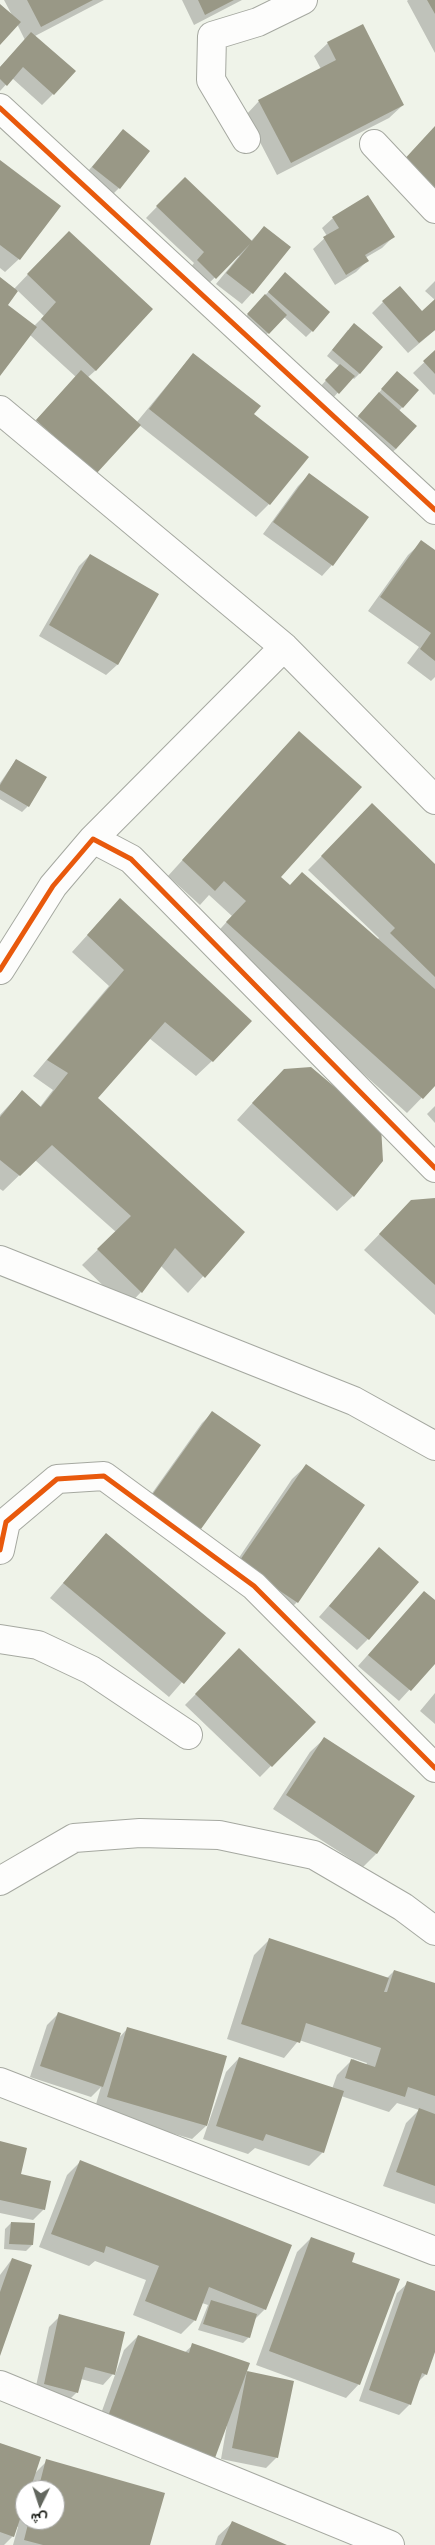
<!DOCTYPE html>
<meta charset="utf-8">
<style>
body{margin:0}
#map{position:relative;width:435px;height:2545px;overflow:hidden;background:#eff3e9;font-family:"Noto Sans",Vazirmatn,sans-serif}
canvas{display:block}
.north{position:absolute;left:15px;top:2480px;width:50px;height:50px;box-sizing:border-box;background:#fff;border:1px solid #a3a4a1;border-radius:50%;rotate:184deg;font-size:14px;font-weight:700;line-height:20px;text-align:center;color:#181b15}
.north::after{content:'';display:block;margin:auto;width:18px;height:22px;background:#63675f;clip-path:polygon(50% 0,100% 100%,50% 72%,0 100%)}
</style>
<div id="map">
<canvas width="435" height="2545"></canvas>
<div class="north">ش</div>
</div>
<script>
const ctx = document.querySelector('canvas').getContext('2d');
ctx.lineJoin = 'round';
function paint(path, color) { ctx.fillStyle = color; ctx.fill(path, 'evenodd'); }
const toPath = rows => new Path2D(rows.map(r => 'M' + r).join(''));
function strokePath(path, color, width, dash) { ctx.strokeStyle = color; ctx.lineWidth = width; ctx.lineCap = dash ? 'butt' : 'round'; ctx.setLineDash(dash || []); ctx.stroke(path); }
const shadow = toPath([
 [4,0,104,0,35,36,53,94,42,105,12,78,0,91,0,67,25,40,17,24,0,44,0,6,13,17],
 [182,0,242,0,194,25],
 [408,0,435,0,435,53,407,1],
 [328,43,403,105,389,118,277,175,246,115,259,101,321,69,314,56],
 [123,131,119,188,108,199,82,178],
 [0,161,19,259,5,272,0,268],
 [185,178,251,241,264,227,252,293,242,304,216,284,239,256,238,255,204,288,187,272,194,263,146,218],
 [333,218,393,237,382,248,365,258,367,261,356,272,335,285,313,249,327,236,322,228],
 [55,246,96,370,87,378,136,423,193,354,253,414,269,504,256,517,139,425,95,474,26,431,76,377,30,335,0,374,0,279,14,289],
 [17,290,44,316,34,326,6,305],
 [279,280,312,331,306,337,284,317,262,339,242,321],
 [435,281,435,300,425,291],
 [435,301,435,330,408,353,372,313,383,302,422,313],
 [348,330,360,373,354,379,352,377,332,399,320,387,339,366,327,356],
 [435,352,435,394,434,395,413,373],
 [391,379,417,390,399,411,396,449,390,454,353,422],
 [309,475,332,565,322,576,263,534,298,486],
 [422,542,435,551,435,677,431,681,407,663,419,647,368,611,408,555],
 [90,555,157,595,117,665,106,675,39,636,79,566],
 [284,748,279,877,289,886,377,940,379,938,308,870,372,805,435,865,435,1084,407,1113,212,938,232,916,209,895,200,905,168,876],
 [16,760,28,806,22,812,0,799,0,783],
 [120,899,212,1061,196,1076,149,1038,96,1098,243,1232,188,1293,161,1266,141,1292,126,1308,82,1265,116,1232,35,1160,3,1191,0,1189,0,1115,22,1091,40,1107,53,1090,33,1076,109,986,72,952],
 [268,1086,353,1196,337,1211,237,1120],
 [435,1106,435,1123,427,1114],
 [435,1200,435,1315,364,1250,396,1217],
 [212,1413,259,1445,138,1513,202,1423],
 [306,1466,364,1505,297,1602,283,1616,226,1577,292,1479],
 [106,1534,225,1633,169,1697,50,1598],
 [369,1560,368,1639,357,1650,319,1617],
 [435,1601,435,1662,399,1701,358,1666,414,1603],
 [239,1650,314,1722,260,1777,185,1705],
 [435,1693,435,1724,420,1711],
 [324,1739,413,1796,376,1854,363,1867,273,1809,310,1752],
 [269,1940,387,1978,394,1971,435,1984,435,2204,383,2186,406,2123,419,2110,397,2103,389,2112,341,2096,323,2152,309,2166,255,2148,248,2154,203,2139,226,2072,239,2058,332,2089,337,2075,353,2059,366,2065,367,2063,299,2040,284,2058,227,2039,254,1955],
 [58,2014,118,2039,127,2029,206,2126,192,2139,94,2111,101,2087,91,2097,30,2077,47,2025],
 [0,2143,44,2209,33,2220,0,2213],
 [80,2162,265,2309,254,2320,249,2337,243,2343,198,2330,208,2305,202,2303,195,2320,181,2334,133,2315,146,2280,95,2261,89,2266,39,2247,67,2175],
 [11,2223,32,2245,26,2251,4,2249,5,2229],
 [311,2238,350,2262,359,2384,346,2398,256,2365,297,2252],
 [12,2259,0,2353,0,2275],
 [408,2283,435,2292,435,2348,426,2374,418,2382,410,2404,399,2415,359,2401,397,2293],
 [60,2316,113,2374,103,2385,81,2379,77,2392,66,2403,34,2395,49,2327],
 [138,2336,184,2353,193,2345,244,2376,247,2372,277,2457,266,2468,221,2459,228,2419,214,2458,200,2471,94,2433,124,2350],
 [0,2444,34,2474,47,2461,149,2545,13,2545,18,2527,16,2526,13,2536,4,2545,0,2545],
 [25,2490,55,2490,55,2520,25,2520],
 [232,2523,284,2545,215,2545,218,2536]
]);
const building = toPath([
 [27,0,93,0,41,27],
 [198,0,234,0,205,15],
 [427,0,435,0,435,14],
 [0,4,21,22,0,45],
 [363,24,404,105,291,163,258,100,336,60,327,42],
 [31,32,76,71,54,95,23,67,7,86,0,79,0,67],
 [435,126,435,196,400,164],
 [123,129,150,151,120,189,92,167],
 [0,160,61,206,20,260,0,245],
 [185,177,252,241,264,226,291,247,253,294,226,273,250,244,216,279,197,260,204,252,156,206],
 [368,195,395,237,365,255,369,261,346,275,323,237,339,228,332,217],
 [69,231,153,309,96,371,41,319,56,302,27,274],
 [285,272,330,312,313,332,268,292],
 [0,277,18,291,8,305,37,327,0,376],
 [400,286,422,311,435,299,435,330,419,343,382,301],
 [265,294,287,315,269,334,247,314],
 [354,323,383,347,360,374,332,350],
 [435,350,435,374,423,361],
 [193,353,261,406,254,414,309,457,270,505,149,409],
 [340,364,355,376,339,394,325,380],
 [81,370,141,425,96,474,36,420],
 [397,371,419,390,403,408,381,389],
 [379,392,417,426,396,449,358,416],
 [309,473,369,517,333,566,273,522],
 [421,540,435,550,435,661,420,649,431,633,380,597],
 [90,554,159,594,118,665,49,625],
 [299,731,362,787,281,877,290,885,302,872,435,989,435,1086,423,1099,226,922,246,901,224,881,215,891,182,860],
 [16,759,47,777,29,807,0,790,0,785],
 [372,803,435,864,435,977,390,933,395,928,321,856],
 [120,898,252,1021,213,1062,165,1022,98,1098,245,1232,205,1278,175,1248,142,1293,97,1249,131,1216,52,1145,20,1176,0,1160,0,1117,22,1090,41,1107,68,1073,47,1060,124,970,87,935],
 [311,1067,381,1126,383,1161,354,1197,252,1103,284,1069],
 [435,1198,435,1285,379,1234,411,1200],
 [212,1411,261,1445,196,1536,147,1502],
 [306,1464,365,1505,298,1603,238,1563],
 [106,1533,226,1633,184,1684,63,1583],
 [379,1547,419,1582,369,1640,329,1606],
 [424,1591,435,1600,435,1664,411,1691,368,1655],
 [239,1648,316,1722,272,1767,195,1694],
 [324,1737,415,1796,377,1854,286,1795],
 [269,1938,389,1978,384,1992,387,1992,394,1970,435,1983,435,2096,408,2087,405,2097,345,2078,351,2059,375,2067,381,2048,306,2023,300,2043,241,2024],
 [58,2012,121,2033,103,2087,40,2066],
 [127,2027,227,2056,207,2126,107,2097],
 [239,2057,344,2091,324,2153,266,2134,263,2141,216,2126],
 [419,2108,435,2114,435,2186,396,2172],
 [0,2141,27,2148,21,2174,51,2181,45,2210,0,2200],
 [80,2160,292,2245,266,2310,209,2287,196,2321,145,2301,159,2266,106,2246,104,2253,51,2234],
 [11,2222,35,2223,33,2245,9,2244],
 [311,2237,355,2253,352,2262,400,2279,360,2385,269,2351],
 [12,2258,32,2265,0,2356,0,2292],
 [407,2281,435,2291,435,2352,427,2375,422,2373,411,2405,369,2390],
 [211,2300,257,2314,250,2338,203,2324],
 [59,2314,125,2332,115,2375,85,2367,78,2393,44,2384],
 [138,2335,189,2353,192,2343,250,2363,215,2458,107,2419],
 [247,2371,294,2381,278,2458,232,2448],
 [0,2443,41,2457,30,2490,25,2490,25,2504,14,2537,0,2532],
 [46,2459,165,2493,150,2545,43,2545,24,2540,29,2520,55,2520,55,2490,38,2490],
 [232,2521,287,2545,221,2545]
]);
const minor = toPath([
 [0,108,435,510],
 [246,139,211,80,212,36,258,22,303,0],
 [374,144,435,209],
 [0,410,284,647,435,800],
 [93,839,284,647],
 [0,970,53,886,93,839,131,859,435,1168],
 [0,1260,354,1401,435,1446],
 [0,1550,6,1522,57,1479,104,1476,254,1586,435,1768],
 [0,1639,38,1645,91,1670,188,1735],
 [0,1881,74,1838,140,1833,219,1835,314,1855,403,1907,435,1931],
 [0,2082,435,2251],
 [0,2385,390,2545]
]);
const cycleway = toPath([
 [0,108,435,510],
 [0,970,53,886,93,839,131,859,435,1168],
 [0,1550,6,1522,57,1479,104,1476,254,1586,435,1768]
]);
paint(shadow, '#0003');
paint(building, '#999886');
strokePath(minor, '#a5a8a0', 30);
strokePath(minor, '#fdfdfc', 28);
strokePath(cycleway, '#e8590c', 5);
</script>
